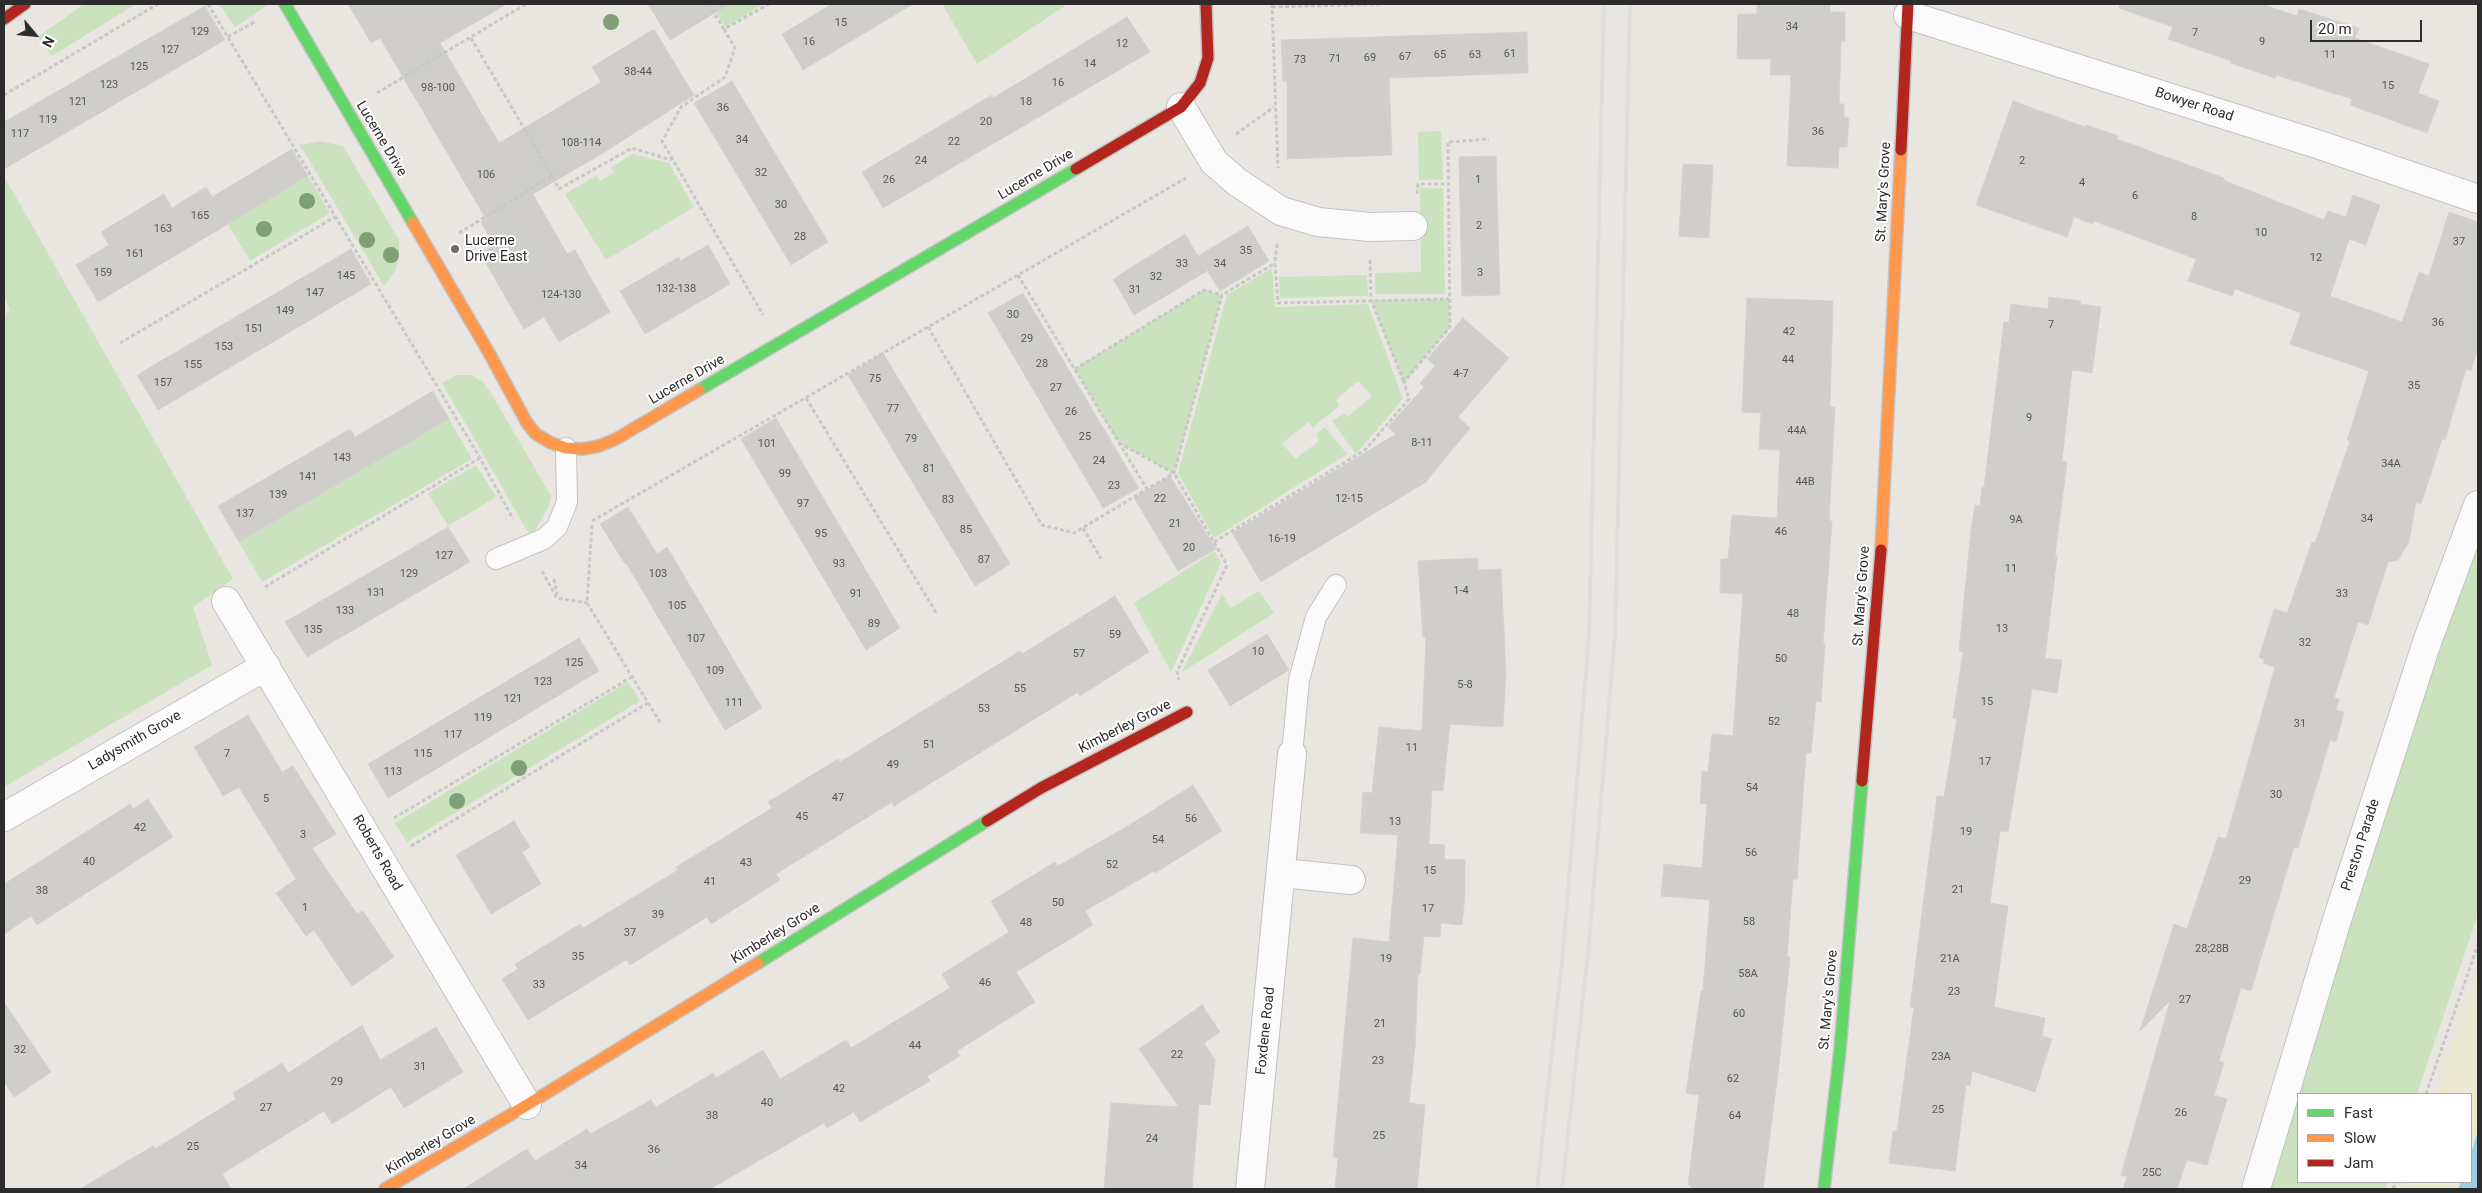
<!DOCTYPE html>
<style>
body{margin:0}
#map{position:relative;width:2482px;height:1193px;overflow:hidden;background:#e9e6e2;font-family:Roboto,sans-serif}
canvas{display:block}
.frame{position:absolute;inset:0;border:5px solid #2c2c2c;pointer-events:none}
.legend{position:absolute;left:2297px;top:1093px;width:175px;height:90px;box-sizing:border-box;background:#fff;border:1px solid #ababab;margin:0;padding:6px 9px;list-style:none;font-size:15px;color:#2c2c2c}
.legend li{display:flex;align-items:center;gap:10px;height:25px}
.legend b{width:25px;border:1px solid #ababab}
.north{position:absolute;left:10px;top:10px;width:50px;height:50px;-webkit-text-stroke:4px #fff;paint-order:stroke;rotate:118deg;font-size:14px;font-weight:700;line-height:20px;text-align:center;color:#2c2c2c}
.north::after{content:'';display:block;margin:auto;width:18px;height:22px;background:#2c2c2c;clip-path:polygon(50% 0,100% 100%,50% 72%,0 100%)}
.scale{position:absolute;left:2310px;top:20px;width:112px;height:22px;box-sizing:border-box;border:2px solid #2c2c2c;border-top:0;padding-left:6px;font-size:15px;line-height:18px;white-space:nowrap;color:#2c2c2c;-webkit-text-stroke:4px #fff;paint-order:stroke}
</style>
<div id="map">
<canvas width="2482" height="1193"></canvas>
<div class="frame"></div>
<ul class="legend">
<li><b style="height:6px;background:#63d668"></b>Fast</li>
<li><b style="height:6px;background:#ff974d"></b>Slow</li>
<li><b style="height:6px;background:#b3261e"></b>Jam</li>
</ul>
<div class="north">N</div>
<div class="scale">20 m</div>
</div>
<script>
const ctx = document.querySelector('canvas').getContext('2d');
ctx.lineJoin = 'round';
function paint(path, color) { ctx.fillStyle = color; ctx.fill(path, 'evenodd'); }
const toPath = rows => new Path2D(rows.map(r => 'M' + r).join(''));
function strokePath(path, color, width, dash) { ctx.strokeStyle = color; ctx.lineWidth = width; ctx.lineCap = dash ? 'butt' : 'round'; ctx.setLineDash(dash || []); ctx.stroke(path); }
function label(font, color, halo, rows, align = 'center') {
  ctx.font = font + ' Roboto,sans-serif'; ctx.lineWidth = 4; ctx.setLineDash([]); ctx.textBaseline = 'middle'; ctx.strokeStyle = halo; ctx.fillStyle = color; for (const [text, x, y, turn = 0] of rows) {
    ctx.save(); ctx.translate(x, y); ctx.rotate((+turn || 0) * Math.PI / 180); ctx.textAlign = isNaN(turn) ? turn : align; if (halo) ctx.strokeText(text, 0, 0); ctx.fillText(text, 0, 0); ctx.restore();
  }
}
const green = toPath([
 [84,4,136,4,52,56,38,37],
 [219,4,269,4,235,27],
 [711,4,764,4,725,27],
 [942,4,1068,4,977,64],
 [1441,131,1443,180,1419,180,1418,132],
 [320,141,343,146,399,240,399,258,395,271,384,286,300,145],
 [632,154,669,163,694,207,606,260,565,194,597,175,600,181,614,172,611,168],
 [4,176,233,579,193,607,212,665,4,787,4,315,10,310,4,297],
 [308,176,330,213,250,261,228,224],
 [1420,188,1443,188,1445,294,1375,294,1375,273,1421,272],
 [1272,268,1275,307,1368,304,1403,399,1356,454,1332,421,1344,413,1347,417,1372,396,1358,381,1336,400,1339,406,1312,428,1309,422,1282,443,1295,459,1319,441,1316,434,1325,427,1347,454,1214,538,1178,473,1227,295],
 [1367,275,1368,296,1280,298,1279,277],
 [1204,290,1222,295,1174,473,1119,443,1075,369],
 [1449,299,1450,327,1404,382,1371,300],
 [457,375,471,375,482,381,491,393,551,496,548,507,534,533,529,534,442,383],
 [449,419,472,459,262,582,239,542],
 [476,465,496,497,448,526,428,493],
 [2478,535,2478,914,2417,1094,2298,1094,2298,1182,2387,1182,2385,1189,2266,1189,2390,786],
 [1215,551,1221,563,1171,672,1134,603],
 [1259,591,1274,613,1181,673,1222,594,1231,608],
 [628,682,640,701,407,842,395,823]
]);
const sand = toPath([
 [2478,970,2478,1189,2403,1189,2406,1182,2471,1182,2471,1094,2436,1094]
]);
const water = toPath([
 [2478,1131,2478,1189,2458,1189,2461,1182,2471,1182,2471,1153]
]);
const building = toPath([
 [348,4,507,4,440,43,499,143,601,82,592,67,654,29,694,95,603,153,533,194,567,254,575,250,610,312,559,342,544,317,524,329,480,253,494,245,481,222,486,219,380,38,371,43,348,4],
 [648,4,730,4,670,40,648,4],
 [832,4,913,4,803,70,782,34,832,4],
 [1795,4,1830,4,1830,12,1845,12,1845,41,1841,41,1839,104,1844,104,1844,117,1849,118,1847,147,1839,147,1838,168,1787,166,1791,75,1770,75,1771,59,1737,59,1738,14,1757,14,1757,5,1795,6,1795,4],
 [2119,4,2261,4,2297,16,2299,9,2359,28,2355,38,2429,64,2418,93,2439,101,2427,133,2350,105,2352,99,2276,75,2275,78,2231,63,2231,61,2168,39,2173,27,2119,8,2119,4],
 [205,6,225,40,4,169,4,122,205,6],
 [1127,17,1150,52,883,208,862,172,992,95,993,98,1127,17],
 [1527,32,1528,73,1389,78,1392,155,1287,159,1287,81,1283,81,1281,40,1527,32],
 [732,81,828,242,791,265,694,103,732,81],
 [2013,101,2085,127,2086,125,2118,136,2117,139,2224,178,2223,180,2324,220,2328,211,2346,217,2353,195,2380,205,2366,245,2349,239,2330,296,2402,322,2419,272,2429,276,2449,212,2478,222,2478,348,2471,371,2466,369,2445,440,2442,439,2421,504,2416,502,2409,542,2398,560,2388,562,2368,625,2358,622,2334,698,2339,699,2336,710,2344,712,2336,742,2330,740,2298,848,2294,847,2251,991,2241,988,2219,1061,2224,1063,2214,1095,2227,1099,2207,1165,2187,1160,2177,1189,2123,1189,2127,1177,2121,1175,2170,1001,2140,1031,2174,924,2187,929,2218,837,2226,839,2275,667,2263,663,2265,660,2259,657,2274,609,2287,613,2312,542,2315,543,2350,441,2347,440,2369,371,2290,344,2301,313,2235,289,2232,296,2188,281,2196,259,2094,221,2093,224,2074,217,2067,237,1976,205,2013,101],
 [292,149,308,176,98,302,76,265,109,245,101,232,164,194,172,208,206,187,212,197,292,149],
 [1496,156,1500,295,1462,296,1459,157,1496,156],
 [1683,164,1713,165,1709,238,1679,236,1683,164],
 [1248,226,1269,261,1220,291,1198,256,1248,226],
 [1185,234,1207,271,1134,315,1113,279,1185,234],
 [708,245,730,284,645,334,620,291,679,257,680,261,708,245],
 [351,249,371,284,158,410,137,375,351,249],
 [1023,293,1139,488,1103,508,988,313,1023,293],
 [2049,297,2081,301,2080,304,2101,307,2092,373,2072,370,2062,461,2067,462,2055,556,2057,556,2045,658,2062,660,2057,693,2032,689,2008,832,2000,831,1990,903,2008,906,1994,1007,2045,1018,2042,1036,2052,1039,2035,1092,1972,1071,1970,1086,1966,1085,1955,1171,1889,1163,1893,1131,1897,1131,1914,1007,1910,1007,1937,796,1944,797,1957,719,1953,718,1963,652,1959,651,1971,530,1975,505,1980,506,1982,487,1984,487,2004,322,2009,322,2011,304,2048,309,2049,297],
 [1747,298,1833,301,1830,407,1835,407,1829,521,1832,521,1823,644,1825,644,1821,702,1816,701,1811,753,1806,753,1797,879,1793,879,1787,957,1790,957,1779,1065,1763,1189,1690,1189,1691,1185,1688,1185,1699,1095,1686,1093,1701,991,1703,991,1710,900,1661,896,1664,864,1702,868,1707,804,1700,804,1702,771,1708,772,1712,734,1733,736,1743,594,1720,593,1721,559,1728,559,1732,515,1777,518,1780,450,1759,449,1761,413,1742,412,1747,298],
 [1463,318,1509,358,1458,417,1470,428,1426,482,1261,582,1232,533,1396,434,1388,427,1424,387,1420,383,1435,366,1427,359,1463,318],
 [883,353,1010,564,975,586,848,375,883,353],
 [433,391,449,419,239,542,218,506,350,429,355,437,433,391],
 [776,418,900,628,866,650,741,439,776,418],
 [1170,476,1216,549,1178,571,1134,498,1170,476],
 [628,507,657,554,667,547,762,708,725,730,626,563,625,564,600,524,628,507],
 [448,527,470,562,307,657,285,622,448,527],
 [1478,558,1478,570,1501,569,1506,673,1503,727,1450,724,1443,791,1432,790,1429,844,1445,845,1444,859,1465,860,1465,895,1462,925,1441,923,1440,937,1424,936,1420,974,1418,974,1415,1047,1409,1103,1425,1105,1417,1189,1335,1189,1338,1158,1333,1157,1353,938,1389,942,1394,883,1398,835,1360,833,1363,792,1372,793,1379,727,1422,731,1426,637,1423,637,1418,561,1478,558],
 [1115,596,1149,652,1080,696,1078,692,894,806,892,802,776,874,780,880,711,924,707,917,630,965,626,960,528,1020,502,979,518,969,515,964,580,924,583,928,678,870,676,867,772,808,768,802,838,759,840,762,1020,651,1022,654,1115,596],
 [1267,634,1289,670,1230,706,1208,670,1267,634],
 [579,638,599,671,388,798,368,764,579,638],
 [248,715,282,772,293,766,336,834,312,848,357,914,363,911,394,957,352,986,314,930,306,936,276,893,296,879,239,787,223,796,194,747,248,715],
 [1193,785,1222,831,1155,873,1154,871,1085,911,1093,925,1016,972,1035,1002,957,1051,960,1056,927,1076,930,1081,860,1122,854,1112,827,1128,824,1123,710,1189,463,1189,527,1149,535,1161,587,1129,590,1134,651,1100,656,1107,713,1073,716,1078,763,1050,780,1079,846,1040,851,1048,950,988,942,974,1009,932,991,901,1055,862,1058,866,1131,824,1193,785],
 [148,799,173,837,37,925,31,916,4,934,4,884,130,804,133,809,148,799],
 [514,821,530,847,522,852,541,884,491,914,456,855,514,821],
 [4,1002,51,1072,14,1097,4,1081,4,1002],
 [1202,1005,1220,1032,1204,1043,1215,1060,1210,1105,1199,1104,1192,1189,1104,1189,1111,1103,1179,1107,1139,1049,1202,1005],
 [362,1025,380,1060,436,1027,463,1072,404,1108,391,1087,332,1124,324,1111,222,1174,231,1189,80,1189,153,1146,155,1149,236,1099,233,1093,282,1063,288,1073,362,1025]
]);
const path = toPath([
 [208,4,480,458,513,519],
 [708,4,724,29,769,4],
 [1272,4,1278,168],
 [1272,7,1381,4],
 [724,29,735,48,725,77,681,107,662,141,763,315],
 [228,37,256,21],
 [471,38,552,176],
 [377,93,526,4],
 [4,95,158,4],
 [1236,134,1274,107],
 [1417,194,1418,184,1448,184],
 [459,233,552,176,559,189,632,148,671,160],
 [1277,244,1275,263,1278,303,1449,299],
 [1370,260,1371,300,1404,382],
 [1018,275,1147,489],
 [928,327,1042,525,1074,533,1174,473,1222,295,1275,263],
 [120,343,335,217],
 [1075,369,1204,290,1222,295],
 [806,398,937,614],
 [1119,443,1174,473,1227,565,1177,672,1179,680],
 [592,521,1186,178],
 [592,525,587,603,661,724],
 [1083,528,1101,559],
 [1214,542,1365,450,1409,399,1404,382,1450,327,1448,142,1489,139],
 [542,571,557,598,587,603],
 [554,579,557,595],
 [265,587,480,458],
 [394,818,632,677],
 [411,846,648,703],
 [2426,1094,2478,944],
 [2393,1189,2396,1182]
]);
const lane = toPath([
 [496,559,544,539,557,527,567,502,566,448],
 [1292,754,1299,680,1316,617,1336,585]
]);
const street = toPath([
 [1908,15,2320,145,2478,199],
 [1181,107,1214,162,1237,182,1281,211,1318,222,1370,227,1413,226],
 [226,601,527,1105],
 [4,817,266,666],
 [1282,873,1351,880],
 [1250,1189,1292,754],
 [2256,1189,2336,923,2427,642,2478,505]
]);
const fast = toPath([
 [285,4,413,223],
 [699,390,1076,169],
 [758,963,987,821],
 [1824,1189,1840,1050,1862,781]
]);
const slow = toPath([
 [413,223,488,351,527,423,536,434,551,443,566,448,582,449,599,446,616,439,699,390],
 [1881,550,1901,150],
 [385,1189,527,1105,758,963]
]);
const jam = toPath([
 [4,19,25,4],
 [1901,150,1908,4],
 [1076,169,1181,107,1200,83,1208,58,1206,4],
 [1862,781,1881,550],
 [987,821,1041,788,1187,712]
]);
const rail = toPath([
 [1537,1189,1563,951,1589,635,1604,4],
 [1562,1189,1588,953,1615,636,1630,4]
]);
const trees = [
 [611,22],
 [307,201],
 [264,229],
 [367,240],
 [391,255],
 [519,768],
 [457,801]
];
const markers = [
 [455,249,5,"#6e6d6c"]
];
const numberNames = [
 ["15",841,23],
 ["34",1792,27],
 ["129",200,32],
 ["7",2195,33],
 ["16",809,42],
 ["9",2262,42],
 ["12",1122,44],
 ["127",170,50],
 ["61",1510,54],
 ["65",1440,55],
 ["63",1475,55],
 ["11",2330,55],
 ["67",1405,57],
 ["69",1370,58],
 ["71",1335,59],
 ["73",1300,60],
 ["14",1090,64],
 ["125",139,67],
 ["38-44",638,72],
 ["16",1058,83],
 ["123",109,85],
 ["15",2388,86],
 ["98-100",438,88],
 ["121",78,102],
 ["18",1026,102],
 ["36",723,108],
 ["119",48,120],
 ["20",986,122],
 ["36",1818,132],
 ["117",20,134],
 ["34",742,140],
 ["22",954,142],
 ["108-114",581,143],
 ["24",921,161],
 ["2",2022,161],
 ["32",761,173],
 ["106",486,175],
 ["26",889,180],
 ["1",1478,180],
 ["4",2082,183],
 ["6",2135,196],
 ["30",781,205],
 ["165",200,216],
 ["8",2194,217],
 ["2",1479,226],
 ["163",163,229],
 ["10",2261,233],
 ["28",800,237],
 ["37",2459,242],
 ["35",1246,251],
 ["161",135,254],
 ["12",2316,258],
 ["33",1182,264],
 ["34",1220,264],
 ["159",103,273],
 ["3",1480,273],
 ["145",346,276],
 ["32",1156,277],
 ["132-138",676,289],
 ["31",1135,290],
 ["147",315,293],
 ["124-130",561,295],
 ["149",285,311],
 ["30",1013,315],
 ["36",2438,323],
 ["7",2051,325],
 ["151",254,329],
 ["42",1789,332],
 ["29",1027,339],
 ["153",224,347],
 ["44",1788,360],
 ["28",1042,364],
 ["155",193,365],
 ["4-7",1461,374],
 ["75",875,379],
 ["157",163,383],
 ["35",2414,386],
 ["27",1056,388],
 ["77",893,409],
 ["26",1071,412],
 ["9",2029,418],
 ["44A",1797,431],
 ["25",1085,437],
 ["79",911,439],
 ["8-11",1422,443],
 ["101",767,444],
 ["143",342,458],
 ["24",1099,461],
 ["34A",2391,464],
 ["81",929,469],
 ["99",785,474],
 ["141",308,477],
 ["44B",1805,482],
 ["23",1114,486],
 ["139",278,495],
 ["22",1160,499],
 ["12-15",1349,499],
 ["83",948,500],
 ["97",803,504],
 ["137",245,514],
 ["34",2367,519],
 ["9A",2016,520],
 ["21",1175,524],
 ["85",966,530],
 ["46",1781,532],
 ["95",821,534],
 ["16-19",1282,539],
 ["20",1189,548],
 ["127",444,556],
 ["87",984,560],
 ["93",839,564],
 ["11",2011,569],
 ["129",409,574],
 ["103",658,574],
 ["1-4",1461,591],
 ["131",376,593],
 ["91",856,594],
 ["33",2342,594],
 ["105",677,606],
 ["133",345,611],
 ["48",1793,614],
 ["89",874,624],
 ["13",2002,629],
 ["135",313,630],
 ["59",1115,635],
 ["107",696,639],
 ["32",2305,643],
 ["10",1258,652],
 ["57",1079,654],
 ["50",1781,659],
 ["125",574,663],
 ["109",715,671],
 ["123",543,682],
 ["5-8",1465,685],
 ["55",1020,689],
 ["121",513,699],
 ["15",1987,702],
 ["111",734,703],
 ["53",984,709],
 ["119",483,718],
 ["52",1774,722],
 ["31",2300,724],
 ["117",453,735],
 ["51",929,745],
 ["11",1412,748],
 ["7",227,754],
 ["115",423,754],
 ["17",1985,762],
 ["49",893,765],
 ["113",393,772],
 ["54",1752,788],
 ["30",2276,795],
 ["47",838,798],
 ["5",266,799],
 ["45",802,817],
 ["56",1191,819],
 ["13",1395,822],
 ["42",140,828],
 ["19",1966,832],
 ["3",303,835],
 ["54",1158,840],
 ["56",1751,853],
 ["40",89,862],
 ["43",746,863],
 ["52",1112,865],
 ["15",1430,871],
 ["29",2245,881],
 ["41",710,882],
 ["21",1958,890],
 ["38",42,891],
 ["50",1058,903],
 ["1",305,908],
 ["17",1428,909],
 ["39",658,915],
 ["58",1749,922],
 ["48",1026,923],
 ["37",630,933],
 ["28;28B",2212,949],
 ["35",578,957],
 ["19",1386,959],
 ["21A",1950,959],
 ["58A",1748,974],
 ["46",985,983],
 ["33",539,985],
 ["23",1954,992],
 ["27",2185,1000],
 ["60",1739,1014],
 ["21",1380,1024],
 ["44",915,1046],
 ["32",20,1050],
 ["22",1177,1055],
 ["23A",1941,1057],
 ["23",1378,1061],
 ["31",420,1067],
 ["62",1733,1079],
 ["29",337,1082],
 ["42",839,1089],
 ["40",767,1103],
 ["27",266,1108],
 ["25",1938,1110],
 ["26",2181,1113],
 ["38",712,1116],
 ["64",1735,1116],
 ["25",1379,1136],
 ["24",1152,1139],
 ["25",193,1147],
 ["36",654,1150],
 ["34",581,1166],
 ["25C",2152,1173]
];
const streetNames = [
 ["Bowyer Road",2194,105,18],
 ["Lucerne Drive",381,139,59],
 ["Lucerne Drive",1036,175,-31],
 ["St. Mary's Grove",1884,192,-87],
 ["Lucerne Drive",687,380,-30],
 ["St. Mary's Grove",1862,596,-86],
 ["Kimberley Grove",1125,727,-27],
 ["Ladysmith Grove",135,741,-30],
 ["Preston Parade",2361,845,-72],
 ["Roberts Road",377,853,60],
 ["Kimberley Grove",776,934,-32],
 ["St. Mary's Grove",1829,1000,-85],
 ["Foxdene Road",1266,1031,-84],
 ["Kimberley Grove",431,1145,-31]
];
const poiNames = [
 ["Lucerne",465,241],
 ["Drive East",465,257]
];
paint(green, '#cae2bd');
paint(sand, '#ece9d2');
paint(water, '#9bcde6');
paint(building, '#d0cecb');
strokePath(building, '#d4d2ce', 1);
strokePath(lane, '#c3c2c2', 22);
strokePath(street, '#c3c2c2', 30);
strokePath(fast, '#c3c2c2', 14);
strokePath(slow, '#c3c2c2', 14);
strokePath(jam, '#c3c2c2', 14);
strokePath(path, '#c8c8c7', 3, [4, 2.5]);
strokePath(lane, '#fcfbfb', 20);
strokePath(street, '#fcfbfb', 28);
strokePath(fast, '#63d668', 11);
strokePath(slow, '#ff974d', 11);
strokePath(jam, '#b3261e', 11);
strokePath(rail, '#dededf', 4);
ctx.fillStyle = '#7f9f77';
for (const [x, y] of trees) { ctx.beginPath(); ctx.arc(x, y, 8, 0, 2 * Math.PI); ctx.fill(); }
for (const [x, y, r, color] of markers) { const dot = new Path2D(); dot.arc(x, y, r, 0, 2 * Math.PI); ctx.fillStyle = color; ctx.fill(dot); strokePath(dot, '#fff', 2); }
label('11px', '#565554', null, numberNames);
label('14px', '#2c2c2c', '#fff', streetNames);
label('14px', '#2c2c2c', '#fff', poiNames, 'left');
</script>
